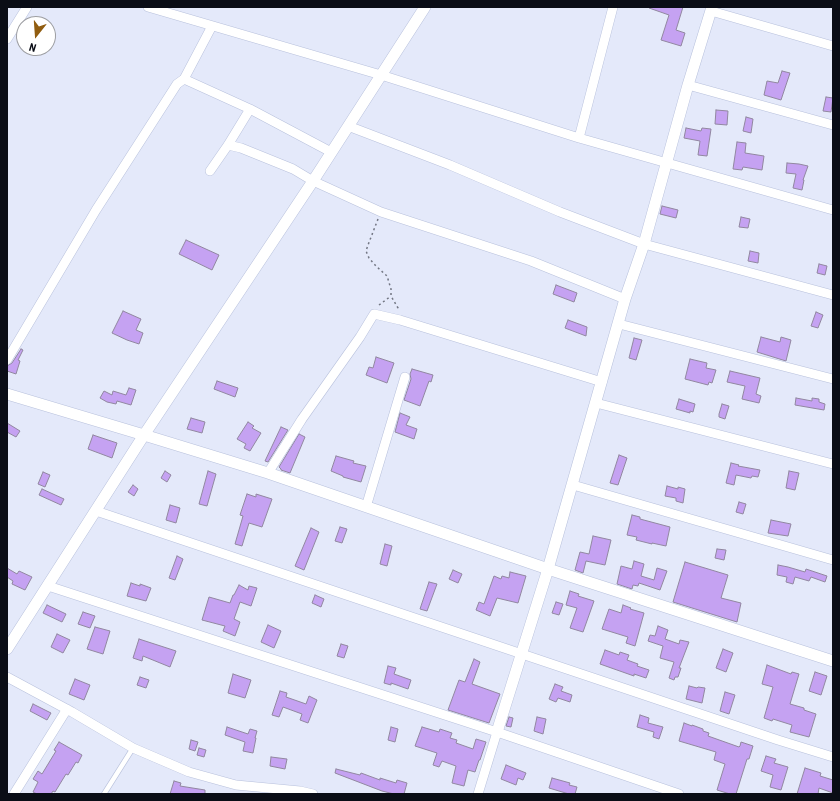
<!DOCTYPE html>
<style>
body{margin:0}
#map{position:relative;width:840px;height:801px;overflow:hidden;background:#e4e9fa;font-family:"Roboto Condensed",sans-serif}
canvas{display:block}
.frame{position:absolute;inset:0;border:8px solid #0a0d16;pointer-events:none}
.north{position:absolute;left:16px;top:16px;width:40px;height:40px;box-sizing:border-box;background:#fff;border:1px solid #9d9ea2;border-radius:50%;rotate:197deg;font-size:11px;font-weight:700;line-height:16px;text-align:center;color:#0a0d16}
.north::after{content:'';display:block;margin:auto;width:14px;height:18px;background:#915d10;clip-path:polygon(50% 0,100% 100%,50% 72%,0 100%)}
</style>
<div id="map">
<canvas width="840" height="801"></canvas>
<div class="frame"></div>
<div class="north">N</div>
</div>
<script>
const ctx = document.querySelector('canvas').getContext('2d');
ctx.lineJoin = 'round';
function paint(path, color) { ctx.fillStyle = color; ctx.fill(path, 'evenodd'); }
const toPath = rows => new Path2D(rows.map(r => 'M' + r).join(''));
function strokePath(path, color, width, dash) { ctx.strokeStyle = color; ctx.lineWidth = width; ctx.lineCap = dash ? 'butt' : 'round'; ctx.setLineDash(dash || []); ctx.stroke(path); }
const building = toPath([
 [649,7,683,7,676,30,685,33,681,46,661,40,669,15,649,8,649,7],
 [782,71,790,73,781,100,764,95,767,81,778,83,782,71],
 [826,97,833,98,831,112,823,111,826,97],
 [716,110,728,111,727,125,715,124,716,110],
 [746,117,753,119,751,133,743,131,746,117],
 [686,128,701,131,702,128,711,129,707,156,698,155,700,141,684,138,686,128],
 [737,142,746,143,745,153,764,156,762,170,743,167,742,170,733,169,737,142],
 [787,163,799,164,808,166,803,180,804,180,802,190,793,188,796,174,786,173,787,163],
 [662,206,678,210,676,218,660,214,662,206],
 [741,217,750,219,748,228,739,227,741,217],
 [186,240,219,255,212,270,179,254,186,240],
 [750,251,759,253,758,263,748,261,750,251],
 [819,264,827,266,825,275,817,273,819,264],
 [556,285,577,293,574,302,553,294,556,285],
 [123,311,141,319,136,330,143,333,139,344,127,340,112,333,123,311],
 [816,312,823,315,818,328,811,326,816,312],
 [568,320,587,327,586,336,565,328,568,320],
 [761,337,780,342,781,337,791,340,786,361,757,352,761,337],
 [634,338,642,340,636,360,629,358,634,338],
 [21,349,23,350,18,360,20,361,16,374,7,371,7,366,12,363,21,349],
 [376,357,394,363,387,383,366,375,369,367,373,368,376,357],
 [690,359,707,363,706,368,716,370,712,383,709,382,708,385,685,379,690,359],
 [412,369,433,375,431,382,429,381,420,406,404,400,411,379,410,374,412,369],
 [730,371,760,378,756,394,761,396,759,403,742,399,745,386,727,382,730,371],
 [217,381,238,388,235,397,214,389,217,381],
 [129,388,136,390,131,405,117,401,116,404,107,402,100,398,104,391,112,395,113,391,126,395,129,388],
 [796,398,812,401,812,398,819,399,819,402,825,404,824,410,795,405,796,398],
 [679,399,695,404,693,412,690,411,690,413,676,409,679,399],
 [722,404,729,406,725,419,719,417,719,414,722,404],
 [400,413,410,417,406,425,417,429,414,439,395,432,400,413],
 [191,418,205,422,202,433,187,429,191,418],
 [248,422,254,426,252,428,261,433,250,451,244,448,246,444,237,439,248,422],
 [7,423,20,431,16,437,7,432,7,423],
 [281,427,288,430,268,462,265,461,281,427],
 [299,434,305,437,290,473,281,470,281,469,279,467,299,434],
 [93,435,117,443,112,458,88,449,93,435],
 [619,455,627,458,618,485,610,483,619,455],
 [336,456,354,461,353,463,366,466,361,482,343,477,343,476,331,471,336,456],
 [731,463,739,465,738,466,760,470,758,477,752,476,751,478,736,475,734,485,726,483,731,463],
 [165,471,171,475,167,482,161,478,165,471],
 [208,471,216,474,207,506,199,504,208,471],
 [789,471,799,473,795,490,786,488,789,471],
 [43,472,50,475,45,487,38,484,43,472],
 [133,485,138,489,134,496,128,492,133,485],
 [667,486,678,489,678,487,685,489,683,503,676,501,676,498,665,496,667,486],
 [42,489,64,499,61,505,39,495,42,489],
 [247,494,256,497,256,494,272,499,262,527,249,523,242,546,235,544,243,516,240,515,247,494],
 [739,502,746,504,743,514,736,512,739,502],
 [170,505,180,508,176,523,166,520,170,505],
 [632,515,640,517,640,519,670,527,666,546,652,543,652,544,636,540,637,537,627,535,632,515],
 [771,520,791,524,788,536,768,533,771,520],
 [340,527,347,529,342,543,335,541,340,527],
 [311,528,319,532,304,570,295,566,311,528],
 [593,536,611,540,605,565,586,561,583,573,575,570,580,552,589,554,593,536],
 [385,544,392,546,387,566,380,564,385,544],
 [717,549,726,550,724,560,715,558,717,549],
 [177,556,183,559,175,580,169,578,177,556],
 [634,561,644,564,641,576,654,580,657,568,667,571,660,590,639,583,638,586,633,585,632,589,617,584,621,566,632,569,634,561],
 [685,562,728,575,721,598,741,603,737,622,673,602,685,562],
 [778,565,788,567,805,572,806,569,827,576,825,582,811,577,809,581,795,577,793,584,786,582,787,577,777,575,778,565],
 [7,568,17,574,19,571,32,577,25,590,12,584,13,581,7,577,7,568],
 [453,570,462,574,458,583,449,579,453,570],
 [510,572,526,576,518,603,497,598,490,616,476,610,479,602,484,604,494,576,501,579,502,576,509,578,510,572],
 [429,582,437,584,427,611,420,609,429,582],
 [131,583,140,586,140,584,151,588,146,601,127,596,131,583],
 [239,585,248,590,249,586,257,588,251,606,240,602,234,619,240,622,235,636,223,631,225,626,202,620,209,597,230,603,233,595,234,595,239,585],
 [570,591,579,594,578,596,594,601,583,632,570,628,577,608,566,605,570,591],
 [315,595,324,599,321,607,312,603,315,595],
 [556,602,563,604,559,615,552,613,556,602],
 [47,605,66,614,62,622,43,613,47,605],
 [623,605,631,608,630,609,644,613,635,646,626,643,628,637,602,629,609,609,621,613,623,605],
 [83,612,95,616,90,628,78,624,83,612],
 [268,625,281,631,274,648,261,642,268,625],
 [658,626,668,630,665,639,679,644,680,640,689,642,679,668,681,668,678,677,675,677,674,680,669,678,674,662,660,658,663,646,648,641,650,635,655,636,658,626],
 [95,627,110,631,103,654,87,649,95,627],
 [57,634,70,640,63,653,51,647,57,634],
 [139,639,176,651,170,667,143,656,142,661,133,658,139,639],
 [341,644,348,646,344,658,337,656,341,644],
 [723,649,733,653,726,672,716,668,723,649],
 [605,650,619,655,620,652,629,655,627,660,638,664,637,666,649,670,646,678,634,674,634,676,600,664,605,650],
 [474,659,480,662,472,684,500,694,489,723,448,710,459,680,465,682,474,659],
 [767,665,791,674,792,672,799,674,790,704,804,708,804,710,816,714,809,737,790,732,792,725,773,719,772,721,764,718,773,687,762,684,767,665],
 [388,666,396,668,394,674,411,680,408,689,391,683,391,685,384,683,388,666],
 [815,672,827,676,821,695,809,691,815,672],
 [233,674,251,680,245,698,228,693,233,674],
 [140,677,149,680,146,688,137,685,140,677],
 [75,679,90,685,84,700,69,694,75,679],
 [555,684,563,687,561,691,572,695,570,702,558,698,556,702,549,699,555,684],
 [689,686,697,688,698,687,705,688,702,703,686,699,689,686],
 [280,691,287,693,286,697,306,704,309,696,317,700,308,723,300,720,302,714,283,707,279,717,272,715,280,691],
 [725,692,735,695,729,714,720,711,725,692],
 [33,704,51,713,47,720,30,711,33,704],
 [640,715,649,718,648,723,663,727,659,739,653,737,654,732,637,727,640,715],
 [509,717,513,718,511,727,506,726,509,717],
 [537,717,546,719,543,734,534,731,537,717],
 [684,723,692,726,692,725,703,729,703,731,709,733,708,736,739,747,740,746,741,742,753,746,749,759,747,759,736,794,730,794,717,790,725,764,714,760,716,752,679,741,684,723],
 [227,727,248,734,250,729,257,731,255,738,256,738,253,753,243,751,245,742,225,735,227,727],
 [391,727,398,729,395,742,388,740,391,727],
 [422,727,439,732,440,729,452,733,450,738,457,740,456,743,473,749,476,739,486,742,480,760,479,760,475,772,468,770,464,786,452,783,456,766,442,761,439,767,433,765,437,753,415,746,422,727],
 [191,740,198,742,195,751,189,749,191,740],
 [59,742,82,755,78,763,76,762,68,775,66,774,55,792,53,791,51,794,37,794,33,792,38,782,33,779,38,771,42,774,56,751,54,750,59,742],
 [199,748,206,750,204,757,197,755,199,748],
 [766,756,776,759,774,763,788,767,781,790,770,787,773,775,761,771,766,756],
 [271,757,287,759,285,769,270,766,271,757],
 [506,765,526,773,523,780,518,778,516,785,501,779,506,765],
 [805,768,821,773,820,776,833,780,833,793,819,788,818,794,797,794,805,768],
 [336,769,360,775,361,773,380,780,380,778,396,783,397,780,407,783,404,794,394,794,382,791,335,773,336,769],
 [552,778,570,783,569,785,577,787,575,794,569,794,549,788,552,778],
 [174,781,181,783,180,786,205,790,205,794,170,794,174,781]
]);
const path = toPath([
 [378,219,368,245,366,251,369,258,376,266,387,276,391,289,391,296,398,308,399,311],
 [379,305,391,296]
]);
const service = toPath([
 [104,794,133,748]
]);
const minor = toPath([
 [148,7,381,75,579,138],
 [613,7,579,138,833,210],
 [711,11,833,46],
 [7,39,27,7],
 [184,79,212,26],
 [688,85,833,125],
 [348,126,450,165,560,212,644,244,833,295],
 [228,145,241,148,293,169,313,181,381,212,531,261,625,299],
 [210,171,228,145,250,109],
 [619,324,833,379],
 [7,360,96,210,177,84,184,79,250,109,331,152],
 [596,403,833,464],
 [268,473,302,419,360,337,374,314,400,320,602,382],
 [573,485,833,560],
 [366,507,405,377],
 [96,511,778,740,833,757],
 [48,586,497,732,679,794],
 [7,677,72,712,133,748,189,772,236,785,300,791,313,794],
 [14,794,67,709],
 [478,794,497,732]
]);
const tertiary = toPath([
 [7,394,144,435,268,473,548,569,833,661],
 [7,649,144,435,313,181,425,7],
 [497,732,548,569,625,299,644,244,688,85,712,7]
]);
paint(building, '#c5a2f2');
strokePath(building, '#9187a0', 1);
strokePath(service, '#b8c1dc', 6);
strokePath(minor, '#b8c1dc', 10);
strokePath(tertiary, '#b8c1dc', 12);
strokePath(path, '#727683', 1.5, [2, 3]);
strokePath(service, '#fff', 4.5);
strokePath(minor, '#fff', 9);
strokePath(tertiary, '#fff', 11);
</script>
